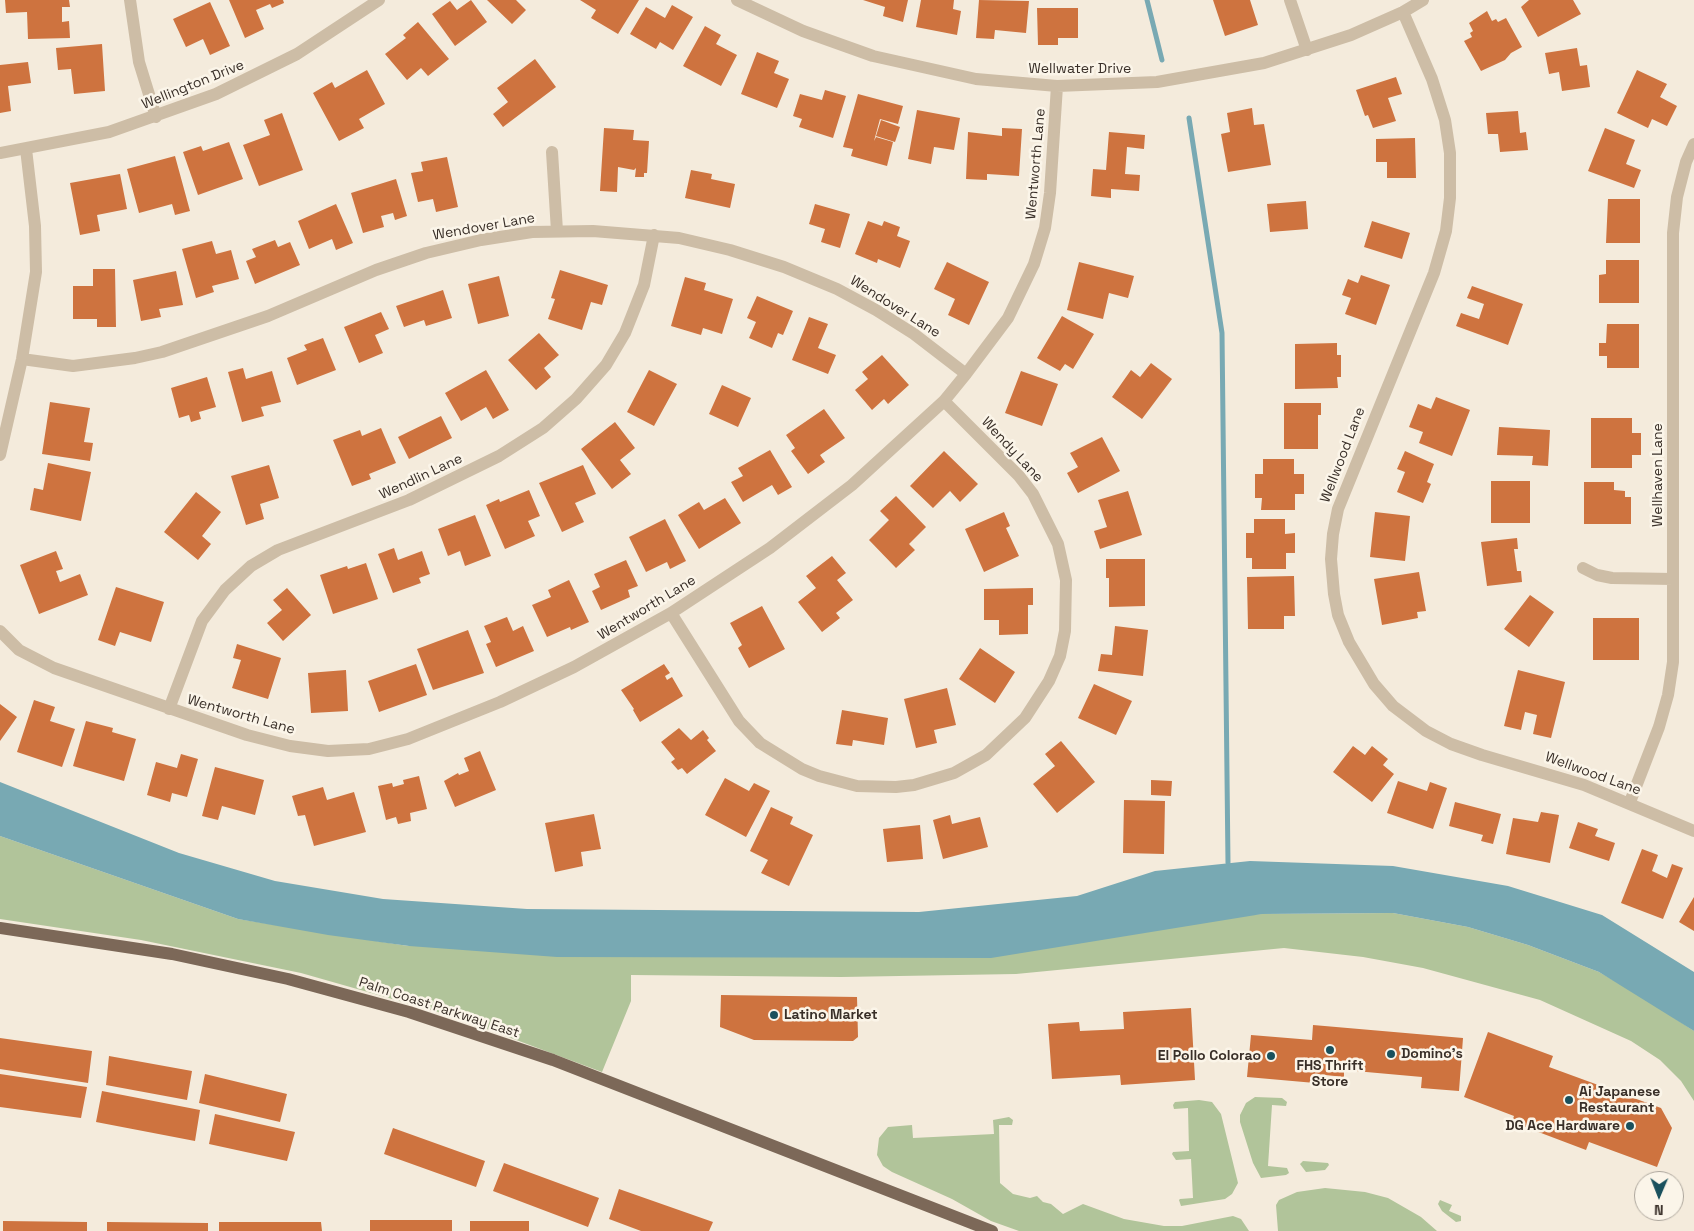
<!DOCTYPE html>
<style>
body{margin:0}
#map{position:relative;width:1694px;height:1231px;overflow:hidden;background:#f4ebdc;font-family:"Space Grotesk",sans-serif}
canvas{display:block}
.north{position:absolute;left:1634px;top:1171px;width:50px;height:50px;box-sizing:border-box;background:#fbf5e9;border:1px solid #ada69c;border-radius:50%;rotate:181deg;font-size:14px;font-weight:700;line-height:20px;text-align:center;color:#392f28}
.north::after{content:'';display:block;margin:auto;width:18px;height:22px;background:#1a515d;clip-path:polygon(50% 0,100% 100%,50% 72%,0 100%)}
</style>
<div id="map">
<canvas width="1694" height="1231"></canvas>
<div class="north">N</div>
</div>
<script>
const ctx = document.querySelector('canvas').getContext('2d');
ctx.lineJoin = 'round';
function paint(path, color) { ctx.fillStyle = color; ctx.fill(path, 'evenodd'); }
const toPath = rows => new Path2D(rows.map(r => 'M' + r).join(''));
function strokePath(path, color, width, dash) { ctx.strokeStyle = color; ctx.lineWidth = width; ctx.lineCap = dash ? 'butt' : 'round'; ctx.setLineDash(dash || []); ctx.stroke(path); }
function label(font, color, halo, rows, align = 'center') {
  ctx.font = font + ' "Space Grotesk",sans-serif'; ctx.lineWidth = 5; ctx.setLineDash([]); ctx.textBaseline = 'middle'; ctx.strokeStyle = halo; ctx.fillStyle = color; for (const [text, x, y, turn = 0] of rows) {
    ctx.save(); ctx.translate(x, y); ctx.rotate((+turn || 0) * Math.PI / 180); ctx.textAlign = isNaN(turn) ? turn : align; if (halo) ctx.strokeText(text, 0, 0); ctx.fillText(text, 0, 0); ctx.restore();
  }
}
const green = toPath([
 [0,836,238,919,408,946,1262,914,1393,913,1468,927,1528,945,1599,972,1641,996,1694,1031,1694,1101,1681,1081,1660,1060,1631,1041,1540,1000,1423,968,1363,957,1284,948,1016,974,841,977,631,975,631,1001,602,1072,452,1016,301,973,141,940,0,919],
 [1255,1097,1282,1098,1287,1102,1286,1106,1272,1105,1268,1166,1287,1168,1289,1173,1286,1175,1261,1178,1253,1163,1240,1122,1240,1115,1246,1103],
 [1199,1100,1212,1102,1221,1114,1238,1183,1232,1194,1225,1199,1181,1206,1179,1200,1180,1199,1193,1198,1191,1159,1176,1160,1172,1154,1173,1152,1189,1151,1188,1108,1174,1109,1173,1105,1175,1102],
 [1009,1117,1013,1120,1012,1125,999,1125,1000,1183,1013,1194,1030,1198,1037,1196,1043,1202,1051,1204,1063,1214,1083,1204,1124,1219,1164,1226,1182,1226,1233,1216,1241,1219,1249,1231,1019,1231,991,1221,952,1199,892,1172,883,1166,877,1155,879,1138,888,1127,912,1125,913,1138,994,1134,993,1120],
 [1303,1161,1328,1163,1329,1165,1325,1170,1306,1172,1300,1164],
 [1325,1188,1365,1192,1388,1198,1421,1217,1437,1231,1278,1231,1276,1205,1279,1200,1297,1192],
 [1440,1200,1452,1205,1449,1211,1461,1216,1461,1221,1456,1222,1442,1211,1438,1204]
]);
const water = toPath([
 [0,782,179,853,275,881,383,899,527,909,919,912,1077,896,1155,871,1250,861,1393,866,1508,886,1602,915,1694,972,1694,1031,1599,972,1528,945,1468,927,1393,913,1262,914,991,958,557,957,409,946,328,935,238,919,0,836]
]);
const stream = toPath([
 [1147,0,1162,60],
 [1189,118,1222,333,1228,863]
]);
const building = toPath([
 [5,0,69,0,70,7,62,7,62,22,69,21,70,38,28,39,27,12,6,13],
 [229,0,283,0,284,3,272,8,270,4,256,10,264,29,245,38],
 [471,0,487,22,455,46,432,14,450,1,457,10],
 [487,0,516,0,526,10,512,24],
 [580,0,639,0,618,34,591,18,596,10],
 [863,0,908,0,903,22,883,16,885,7],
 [921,0,954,0,953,9,961,11,957,35,916,27],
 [979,0,1029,1,1026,33,995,30,994,39,976,38],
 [1213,0,1250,0,1258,25,1225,36],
 [1529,0,1573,0,1581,14,1538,37,1521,7],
 [210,2,230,46,210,55,203,39,186,47,173,19],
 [672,5,693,17,673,50,660,42,656,49,630,34,646,7,665,18],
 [1037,8,1078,8,1078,38,1058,38,1058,45,1038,45],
 [1487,11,1492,21,1496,19,1498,22,1506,18,1522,47,1511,53,1505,60,1481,71,1464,41,1472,37,1470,33,1473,31,1469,23],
 [418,22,449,59,428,76,421,68,407,80,385,54,406,38,403,35],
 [705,26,721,35,716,44,737,55,721,86,683,66],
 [102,44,105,91,74,94,71,69,58,70,56,48],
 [1577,48,1580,66,1587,65,1590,87,1562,91,1559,72,1549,74,1545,53],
 [757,52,779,61,774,73,789,79,777,108,741,94],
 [535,59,556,87,503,127,493,114,508,102,497,88],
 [28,62,31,83,8,86,11,111,0,113,0,65],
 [367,70,385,104,359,119,364,128,339,141,313,93,332,82,335,88],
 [1637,70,1667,84,1660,97,1677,106,1667,126,1652,119,1648,128,1617,113],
 [1396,77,1402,94,1388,98,1396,121,1373,128,1368,115,1365,116,1356,90],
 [825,90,846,96,833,138,799,127,802,119,793,116,800,94,822,100],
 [858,94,903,106,898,124,880,119,874,141,876,137,893,142,887,166,851,156,853,149,843,147],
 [1252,108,1254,125,1264,124,1271,165,1228,172,1221,134,1230,132,1227,113],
 [917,110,960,118,954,150,934,147,931,164,908,159],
 [1518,111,1520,133,1526,132,1528,150,1500,152,1498,134,1488,134,1486,113],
 [282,113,303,170,259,186,243,145,270,135,264,120],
 [881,120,900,127,895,142,876,136],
 [604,128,634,130,633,140,649,141,647,173,644,173,644,177,635,177,636,168,634,170,618,167,617,192,600,191],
 [1002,128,1022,129,1019,176,987,174,987,180,966,179,968,132,1002,136],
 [1605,128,1635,140,1626,164,1641,170,1634,188,1588,171],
 [1109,132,1145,135,1144,149,1127,147,1125,174,1140,175,1139,191,1111,189,1111,198,1091,196,1093,169,1106,170],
 [1415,138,1416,178,1387,178,1387,162,1376,162,1376,139],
 [229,142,243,179,198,195,183,152,201,146,203,151],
 [175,156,190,211,175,215,172,204,139,213,127,169],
 [447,157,458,207,436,212,433,199,418,202,411,173,423,171,421,162],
 [691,170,712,174,711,179,735,184,730,208,685,198],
 [120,174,127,209,97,215,100,231,80,235,70,183],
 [396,179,407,216,395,220,393,213,381,216,384,227,363,233,351,193],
 [1608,199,1640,199,1640,243,1606,243],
 [1306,201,1308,229,1270,232,1267,204],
 [336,204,353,243,336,250,332,239,309,249,298,221],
 [815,204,850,214,840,248,821,242,825,229,809,224],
 [868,221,882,226,884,221,900,227,897,236,910,241,900,268,878,259,877,263,855,254],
 [1372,221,1410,233,1402,259,1364,247],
 [275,240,278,247,290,242,300,265,255,284,246,261,256,257,252,249],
 [212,241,216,254,231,250,239,279,212,286,214,292,196,298,182,249],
 [1606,260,1639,260,1639,303,1599,303,1599,275,1606,274],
 [947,262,989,282,969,325,948,315,955,299,934,289],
 [1079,262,1134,276,1128,298,1109,293,1103,319,1067,310],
 [93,269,115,269,116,327,97,327,97,319,73,319,73,286,93,286],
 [560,270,608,285,602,305,591,302,582,330,548,319,555,299,551,298],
 [176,271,183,305,159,309,161,317,141,321,133,280],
 [1361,275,1390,285,1376,325,1345,314,1351,298,1342,295,1348,279,1358,283],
 [499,276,509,316,478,324,468,284],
 [685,277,706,283,704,290,733,299,722,334,703,328,701,335,671,326],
 [1472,286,1523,304,1508,345,1456,326,1461,313,1479,319,1484,304,1467,298],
 [443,290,452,318,426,326,424,320,404,327,396,306],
 [757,296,793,311,783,335,778,333,772,348,749,338,756,322,747,318],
 [381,312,389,329,375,335,383,353,359,363,344,327],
 [1062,316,1094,334,1073,369,1065,364,1060,371,1037,358],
 [809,317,828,324,818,348,836,355,828,374,792,360],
 [1607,324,1639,324,1639,368,1607,368,1607,356,1599,356,1599,343,1606,343],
 [539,333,559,355,544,368,551,377,536,390,508,360],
 [323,338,336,370,297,385,287,358,307,350,304,345],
 [1337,343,1337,355,1341,355,1341,377,1337,377,1338,388,1295,389,1295,344],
 [882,355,909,385,888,404,884,399,872,410,855,390,868,379,862,372],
 [1151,363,1172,379,1142,419,1112,397,1131,370,1140,377],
 [243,368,246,379,272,371,281,402,261,407,264,416,242,422,228,372],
 [486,370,509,410,493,419,486,407,461,421,445,393],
 [649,370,677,384,654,426,627,412],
 [1021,371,1058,384,1042,426,1005,413],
 [207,377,216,407,199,412,201,419,191,422,189,415,179,418,171,388],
 [722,385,751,398,738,427,709,414],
 [1436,397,1470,410,1452,456,1419,443,1423,432,1409,427,1418,404,1431,409],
 [50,402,90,408,84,442,93,443,90,461,42,454],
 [1284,403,1321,403,1321,415,1318,415,1318,449,1284,449],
 [824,409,845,438,820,455,825,462,808,474,791,451,795,448,786,435],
 [441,416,452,438,409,459,398,437],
 [1591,418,1632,418,1632,433,1641,433,1641,455,1632,455,1632,468,1591,468],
 [615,422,635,448,620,460,631,474,612,489,581,449],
 [1499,427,1550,430,1548,466,1532,465,1533,456,1497,455],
 [381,428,396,463,369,474,371,479,352,486,333,440,360,430,362,436],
 [1102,437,1120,471,1078,493,1067,473,1078,467,1070,453],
 [770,450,792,487,778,495,772,485,743,502,731,482,743,476,738,468],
 [944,451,978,484,960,502,950,491,933,508,910,486],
 [1405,451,1434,464,1427,482,1431,484,1423,503,1397,492,1405,472,1397,469],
 [1263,459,1294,459,1294,474,1304,474,1304,494,1295,494,1295,510,1261,510,1262,498,1255,498,1255,474,1263,474],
 [48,463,91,472,81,521,30,510,34,488,43,490],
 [269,465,279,498,260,504,264,519,246,525,231,476],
 [583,465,596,494,575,503,584,522,562,532,539,483],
 [1491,481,1530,481,1530,523,1491,523],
 [1584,482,1614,482,1614,490,1625,491,1625,497,1631,497,1631,524,1584,524],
 [529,490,540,516,528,521,535,536,505,549,486,505,499,499,500,502],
 [1128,491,1142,535,1100,549,1094,531,1107,527,1098,500],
 [196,492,221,512,202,536,211,544,198,560,164,532],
 [896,496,926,527,909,544,915,550,896,568,869,540,889,520,880,511],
 [725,498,741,523,699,549,678,515,699,502,704,510],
 [1004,512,1010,526,1006,528,1019,556,984,572,965,529],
 [1375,512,1410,516,1405,561,1370,557],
 [475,515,491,556,465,566,460,551,448,556,438,529],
 [665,519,686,561,670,569,667,562,646,572,629,537],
 [1254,519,1285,519,1285,534,1295,533,1295,553,1286,553,1286,569,1252,569,1252,558,1246,558,1246,533,1254,533],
 [1517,538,1518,549,1514,549,1517,571,1521,571,1522,582,1487,586,1481,542],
 [394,548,398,560,422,551,430,574,419,578,421,583,393,593,378,554],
 [56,551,63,569,56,571,60,582,80,574,88,595,39,614,20,565],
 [832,556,846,573,837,580,853,600,836,613,840,618,822,632,798,602,816,588,806,576],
 [1106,559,1145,559,1145,606,1109,607,1109,578,1106,578],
 [626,560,638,586,628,590,630,597,601,610,592,591,600,587,594,574],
 [366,563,378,599,333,614,320,575,347,566,348,569],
 [1419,572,1426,611,1417,612,1418,618,1382,625,1374,579],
 [1294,576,1295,616,1284,616,1284,629,1248,629,1247,577],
 [569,580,589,622,571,630,570,627,547,637,532,605,551,597,548,590],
 [116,587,164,602,151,642,120,632,115,646,98,640],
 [287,588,311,615,283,641,267,623,282,610,273,600],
 [1033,588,1033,605,1028,605,1028,634,999,635,999,620,984,620,984,589],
 [1530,595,1554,612,1529,647,1504,629],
 [762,606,785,649,749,668,738,648,742,645,730,623],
 [507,617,513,631,523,626,534,651,496,667,486,644,491,642,484,626],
 [1593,618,1639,618,1639,660,1593,660],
 [1115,626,1148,630,1143,676,1098,671,1101,654,1112,655],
 [468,630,484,673,433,690,417,649],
 [237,644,281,658,268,699,232,688,241,660,233,658],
 [980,648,1015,672,995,703,959,679],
 [416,664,427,695,379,712,368,681],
 [664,664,670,673,665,676,667,680,672,677,683,696,640,722,633,710,634,709,621,690],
 [346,670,348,711,311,713,308,673],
 [1518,670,1565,682,1551,738,1533,734,1537,715,1525,712,1521,730,1504,726],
 [1094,684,1132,701,1116,735,1078,718],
 [947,688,956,725,934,730,937,743,916,748,904,699],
 [34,700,55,707,50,721,75,729,62,767,17,752],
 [0,704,17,717,0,741],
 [842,710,888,718,884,745,853,740,852,746,836,744],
 [86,721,113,728,112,732,136,739,124,781,73,766],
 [679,728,691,740,703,730,709,738,707,740,716,751,687,774,682,768,678,770,671,762,675,759,661,742],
 [1061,741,1095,782,1057,813,1033,784,1055,766,1045,754],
 [1353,746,1365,755,1372,746,1388,759,1383,765,1394,774,1372,802,1333,772],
 [480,751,496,790,455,807,444,781,458,773,459,775,469,771,464,758],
 [181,754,198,759,187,797,172,793,170,802,147,795,156,762,177,768],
 [215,767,264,780,255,815,222,806,218,820,202,816],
 [419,776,427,809,410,813,411,821,398,824,396,817,386,820,378,786,392,783,393,787,404,784,403,780],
 [725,778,749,791,754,783,770,791,746,837,705,815],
 [1151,780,1172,781,1171,796,1151,795],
 [1398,781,1427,791,1430,782,1447,788,1433,829,1387,813],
 [323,787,327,800,354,792,366,832,314,846,305,815,298,816,292,796],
 [1124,800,1165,801,1164,854,1123,853],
 [1455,802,1501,814,1493,844,1481,841,1483,835,1449,826],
 [771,807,793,817,790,824,813,835,789,886,761,873,768,860,750,851],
 [1541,812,1559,815,1550,863,1506,854,1513,818,1538,822],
 [594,814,601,849,581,852,583,866,555,872,545,823],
 [950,815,952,824,980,817,988,847,943,859,933,820],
 [1578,822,1598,829,1595,836,1615,843,1609,861,1569,848],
 [920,825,923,859,887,862,883,829],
 [1642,849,1658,855,1652,871,1667,878,1672,864,1683,868,1663,919,1621,903],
 [1694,897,1694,931,1679,922],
 [721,995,857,997,858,1037,853,1041,754,1040,720,1027],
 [1191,1008,1195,1080,1121,1085,1120,1075,1052,1079,1048,1024,1079,1022,1080,1031,1124,1029,1123,1012],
 [1313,1025,1463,1038,1459,1091,1421,1088,1422,1077,1344,1070,1344,1077,1316,1074,1315,1083,1247,1077,1251,1035,1312,1040],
 [1488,1032,1553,1056,1549,1067,1661,1108,1672,1128,1657,1167,1589,1142,1586,1150,1512,1122,1514,1116,1464,1097],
 [0,1038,92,1051,88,1083,0,1069],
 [109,1056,192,1071,187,1100,106,1085],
 [0,1074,87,1087,81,1118,0,1107],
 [205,1074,287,1094,280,1122,199,1103],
 [102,1091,200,1110,195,1141,96,1122],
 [215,1114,295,1132,287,1161,209,1144],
 [393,1128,485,1161,476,1187,384,1154],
 [504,1163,599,1198,588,1227,493,1191],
 [619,1189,713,1222,709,1231,641,1231,609,1219],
 [370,1220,452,1220,452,1231,370,1231],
 [3,1221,87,1222,87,1231,3,1231],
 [470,1221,529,1221,529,1231,470,1231],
 [107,1222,208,1223,208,1231,107,1231],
 [219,1222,321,1222,322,1231,219,1231]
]);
const street = toPath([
 [130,0,139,62,156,117],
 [737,0,803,31,873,56,976,79,1057,86,1157,82,1264,63,1351,35,1403,12,1423,0],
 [1290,0,1307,50],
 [1403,12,1432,79,1445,120,1450,153,1450,198,1446,231,1434,273,1338,509,1333,534,1331,559,1334,594,1338,615,1349,642,1374,684,1393,706,1426,731,1451,744,1482,755,1584,785,1694,831],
 [552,152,557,231],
 [0,153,109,132,216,94,297,54,379,0],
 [22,359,73,366,135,358,162,352,268,316,376,270,426,253,481,240,532,232,593,231,679,238,730,250,784,267,837,289,876,310,914,334,966,374],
 [0,455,22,359,36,272,35,226,26,149],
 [1583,568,1597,575,1612,578,1673,579],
 [671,613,739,721,760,743,802,769,819,776,857,786,896,787,914,785,954,773,986,755,1025,718,1049,681,1060,656,1065,631,1066,580,1058,544,1033,494,1019,476,944,401],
 [0,631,19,650,54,668,247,735,290,746,328,751,369,749,408,739,500,702,574,667,671,613,770,548,852,485,944,401,966,374,1008,318,1034,264,1045,228,1050,193,1057,86],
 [169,709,202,621,225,590,251,566,278,550,409,500,499,456,543,428,576,399,606,365,625,333,644,285,654,235],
 [1630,802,1659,727,1668,695,1673,662,1673,233,1677,197,1686,162,1694,144]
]);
const primary = toPath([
 [0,928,172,954,288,979,409,1012,553,1060,992,1231]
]);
const markers = [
 [774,1015,5,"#1a515d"],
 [1330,1050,5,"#1a515d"],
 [1391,1054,5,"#1a515d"],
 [1271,1056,5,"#1a515d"],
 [1569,1100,5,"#1a515d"],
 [1630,1126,5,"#1a515d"]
];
const streetNames = [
 ["Wellwater Drive",1080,69],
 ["Wellington Drive",193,85,-22],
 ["Wentworth Lane",1036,164,-85],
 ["Wendover Lane",484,227,-10],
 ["Wendover Lane",895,307,32],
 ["Wendy Lane",1012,450,47],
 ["Wellwood Lane",1343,455,-69],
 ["Wellhaven Lane",1658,475,-90],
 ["Wendlin Lane",421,477,-25],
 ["Wentworth Lane",647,608,-31],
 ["Wentworth Lane",241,715,16],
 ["Wellwood Lane",1593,774,20],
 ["Palm Coast Parkway East",439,1008,18]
];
const poiNames = [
 ["Latino Market",784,1015],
 ["Domino's",1401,1054],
 ["El Pollo Colorao",1261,1056,"right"],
 ["FHS Thrift",1330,1066,"center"],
 ["Store",1330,1082,"center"],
 ["Ai Japanese",1579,1092],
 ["Restaurant",1579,1108],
 ["DG Ace Hardware",1620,1126,"right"]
];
paint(green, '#b1c49a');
paint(water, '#78a9b3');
strokePath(stream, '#78a9b3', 5);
paint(building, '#ce733f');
strokePath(street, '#cdbda6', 12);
strokePath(primary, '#7c6858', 12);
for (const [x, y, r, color] of markers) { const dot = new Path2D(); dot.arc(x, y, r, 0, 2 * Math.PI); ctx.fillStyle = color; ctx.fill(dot); strokePath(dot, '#fbf5e9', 2); }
label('14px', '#392f28', '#fbf5e9', streetNames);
label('bold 14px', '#392f28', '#fbf5e9', poiNames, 'left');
</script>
